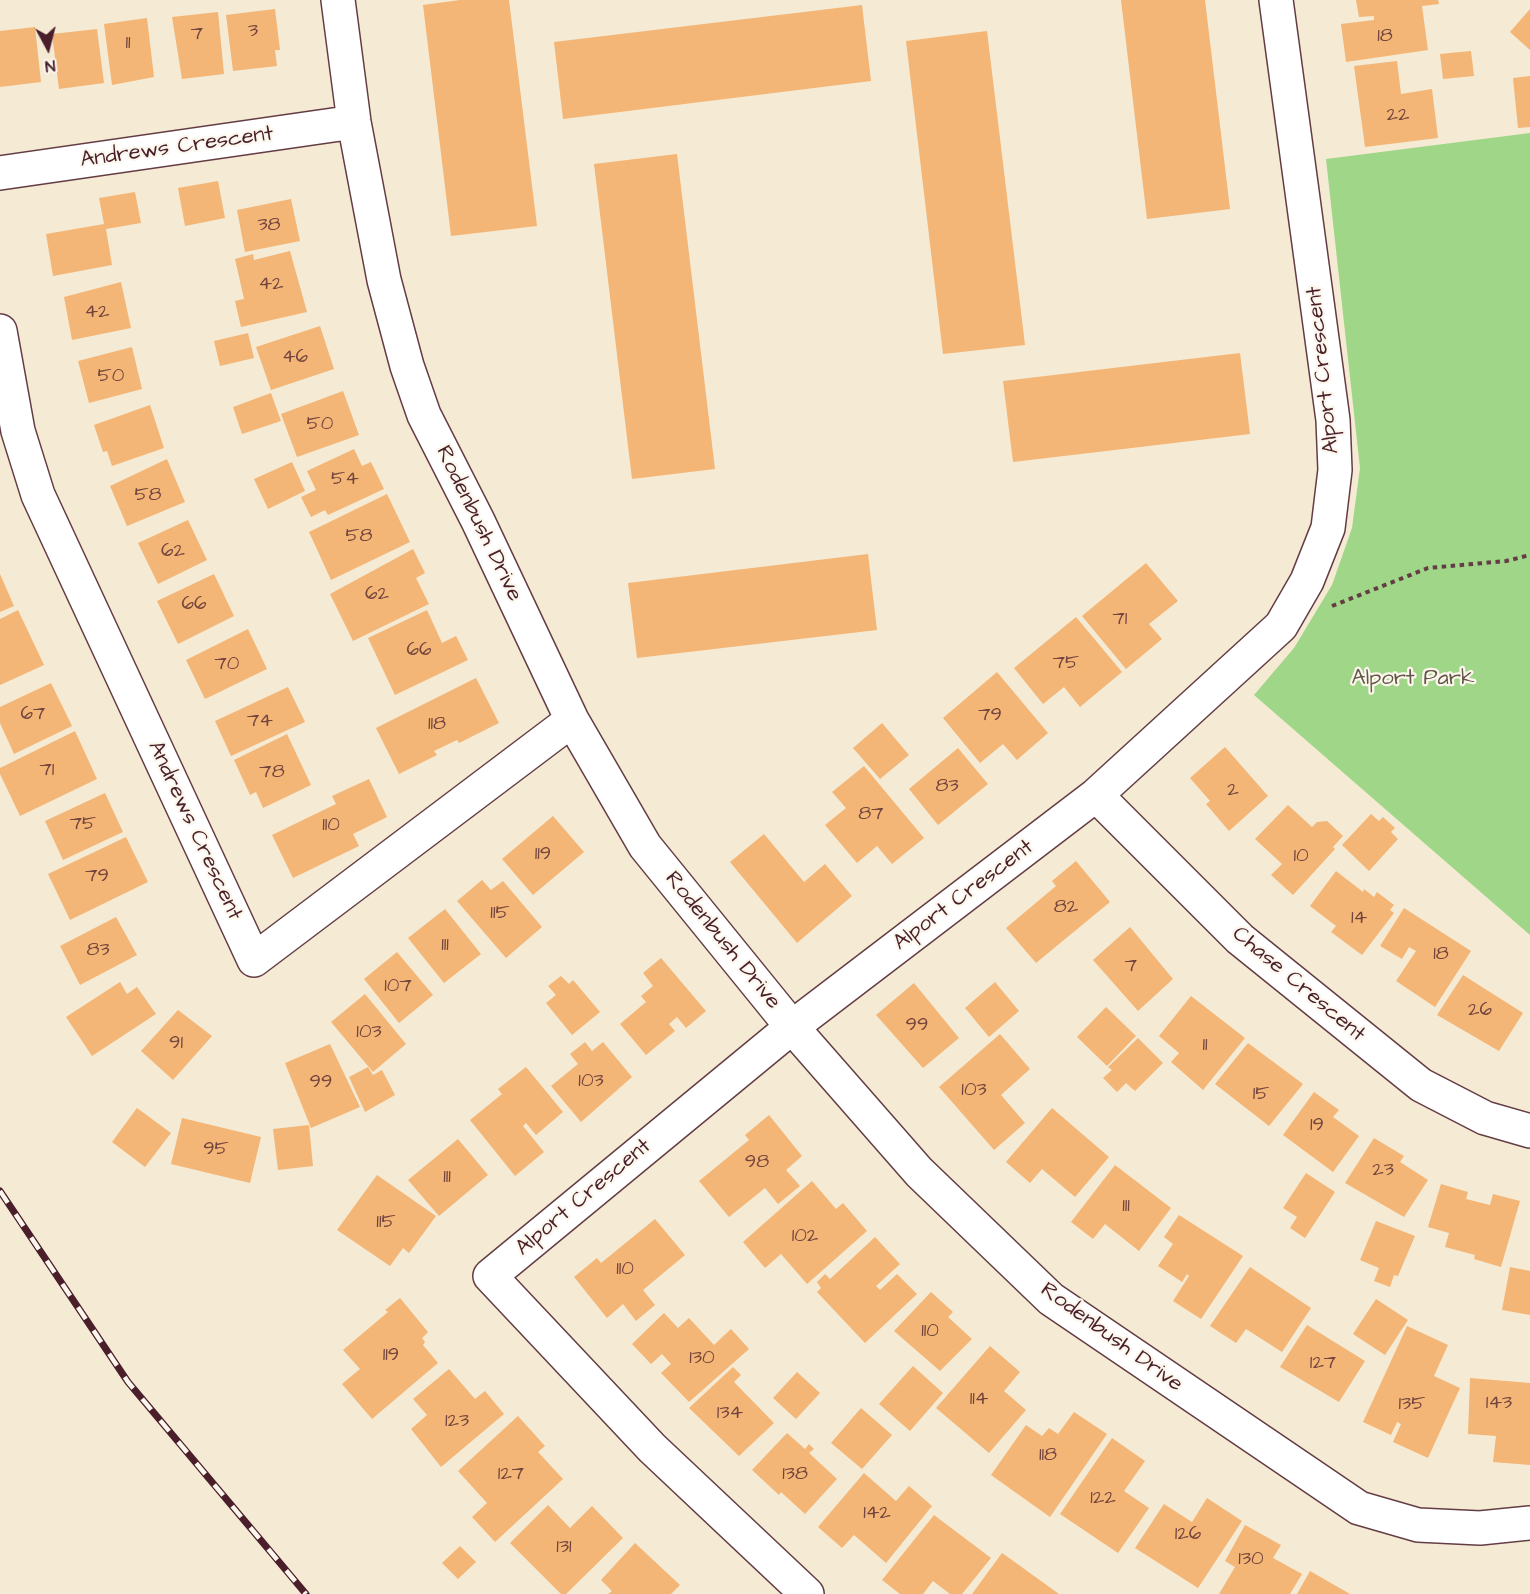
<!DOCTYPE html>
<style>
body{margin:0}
#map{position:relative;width:1530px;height:1594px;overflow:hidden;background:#f5ead4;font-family:"Architects Daughter",sans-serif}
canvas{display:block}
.north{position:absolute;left:18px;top:18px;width:60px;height:60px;-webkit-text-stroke:4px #fbf7ec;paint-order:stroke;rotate:173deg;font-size:16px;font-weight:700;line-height:24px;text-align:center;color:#4a1f2b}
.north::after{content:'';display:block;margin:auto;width:21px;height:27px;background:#4a1f2b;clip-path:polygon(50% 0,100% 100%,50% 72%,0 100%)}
</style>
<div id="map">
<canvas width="1530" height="1594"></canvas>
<div class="north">N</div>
</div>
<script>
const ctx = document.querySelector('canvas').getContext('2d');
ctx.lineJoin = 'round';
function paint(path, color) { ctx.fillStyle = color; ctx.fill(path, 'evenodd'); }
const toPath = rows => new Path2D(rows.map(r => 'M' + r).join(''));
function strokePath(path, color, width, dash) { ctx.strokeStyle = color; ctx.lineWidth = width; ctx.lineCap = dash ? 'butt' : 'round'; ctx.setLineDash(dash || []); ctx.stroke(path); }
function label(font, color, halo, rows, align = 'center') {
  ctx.font = font + ' "Architects Daughter",sans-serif'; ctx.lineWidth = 4.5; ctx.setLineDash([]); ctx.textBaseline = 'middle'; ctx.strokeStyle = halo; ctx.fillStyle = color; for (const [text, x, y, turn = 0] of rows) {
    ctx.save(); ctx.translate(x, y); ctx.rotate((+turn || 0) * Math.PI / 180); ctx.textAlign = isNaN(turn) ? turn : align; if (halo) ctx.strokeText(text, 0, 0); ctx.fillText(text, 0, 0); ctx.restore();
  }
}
const green = toPath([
 [1530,133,1530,935,1254,695,1294,648,1332,585,1352,528,1360,468,1326,159]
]);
const building = toPath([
 [460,0,509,0,537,226,451,236,423,5],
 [1121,0,1205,0,1230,209,1147,219],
 [1356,0,1438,0,1439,4,1422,6,1428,50,1346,62,1341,24,1374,20,1374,16,1359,17],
 [862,5,871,81,563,119,554,42],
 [275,9,280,50,275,50,277,66,233,71,226,15],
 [1530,9,1530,50,1510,32],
 [218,12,224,74,182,79,172,17],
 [147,18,154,77,112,85,104,24],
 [35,27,41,82,0,87,0,31],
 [97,29,104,83,59,89,52,34],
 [987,31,1025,345,943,354,906,41],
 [1471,51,1474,76,1443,79,1440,54],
 [1397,61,1401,94,1432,89,1438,138,1365,147,1354,66],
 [1530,76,1530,127,1518,128,1513,78],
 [677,154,715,469,632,479,594,164],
 [218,181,225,218,185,226,178,188],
 [135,192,141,223,106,229,112,265,53,276,46,234,104,224,99,198],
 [291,199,300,241,245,252,237,210],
 [290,251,307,312,241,327,235,301,244,299,235,259,253,254,254,260],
 [121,282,131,328,72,340,64,297],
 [320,326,334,369,271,390,256,347],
 [248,333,254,358,220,366,214,341],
 [132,347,142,389,89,403,78,361],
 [1240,353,1250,434,1013,462,1003,381],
 [343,391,359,435,297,457,281,414],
 [271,393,281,421,242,434,233,407],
 [150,405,164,448,112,466,107,451,103,452,94,425],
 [354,449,362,466,371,462,384,489,328,515,325,510,311,517,301,497,316,490,307,471],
 [167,459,185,502,127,526,110,486],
 [292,462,305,491,268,509,254,479],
 [387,494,410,542,331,580,309,532],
 [188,520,207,560,158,584,138,543],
 [413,549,425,573,416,578,429,604,353,641,330,594],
 [868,554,877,630,637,658,628,583],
 [1146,563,1178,601,1149,624,1162,639,1126,669,1082,616],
 [0,574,14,606,0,612],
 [214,574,234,616,178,644,157,601],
 [18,610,44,665,0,685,0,619],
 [427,610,442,643,456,636,468,660,395,695,368,638],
 [1076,617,1122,672,1080,707,1064,687,1043,704,1014,668],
 [248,629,267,669,205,699,186,660],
 [997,672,1048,733,1017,760,1003,744,980,763,943,718],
 [476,678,499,723,459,743,457,740,434,751,437,755,399,774,376,728],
 [51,683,72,726,14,754,0,723,0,707],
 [288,687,305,722,231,756,215,721],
 [882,723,909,755,880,779,853,748],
 [75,731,97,779,20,816,0,774,0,768],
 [287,734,311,785,263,808,256,792,250,795,234,760],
 [1225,747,1268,796,1229,831,1206,804,1210,801,1190,778],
 [958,748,988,784,938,825,909,789],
 [864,766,924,838,892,864,877,846,857,863,825,825,846,808,832,792],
 [369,779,387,817,353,834,359,846,293,878,272,835,336,804,332,796],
 [105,793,123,832,63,860,45,821],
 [1288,805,1312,827,1317,822,1327,821,1343,836,1333,847,1335,849,1293,895,1271,875,1282,864,1255,839],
 [1371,814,1379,821,1383,817,1395,828,1391,832,1398,839,1369,871,1342,845],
 [553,816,584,852,533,895,502,859],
 [764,834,804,882,825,864,852,896,797,943,730,862],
 [126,837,148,882,70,920,48,874],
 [1076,861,1110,902,1036,963,1006,928,1056,886,1052,881],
 [1336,871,1363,892,1364,889,1374,897,1377,892,1394,905,1390,910,1394,913,1362,955,1331,932,1336,926,1310,906],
 [482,880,491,890,503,881,542,927,506,958,457,901],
 [1404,908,1471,951,1435,1007,1396,981,1416,951,1409,947,1402,959,1380,946],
 [445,909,481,954,444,983,408,938],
 [116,917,137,955,80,985,60,946],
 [1130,927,1173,979,1138,1011,1093,960],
 [397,952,433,995,399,1023,364,979],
 [661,958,706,1011,686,1028,677,1017,669,1024,675,1031,646,1055,620,1024,646,1002,641,996,653,986,643,973],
 [1463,975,1523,1013,1499,1051,1437,1015],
 [561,976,569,984,573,980,600,1012,572,1035,546,1003,556,995,548,986],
 [120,982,127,994,137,987,156,1014,92,1056,66,1017],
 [995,982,1019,1011,989,1037,965,1008],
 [914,983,959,1038,923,1068,876,1015],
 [365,994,406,1044,373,1072,331,1022],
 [1191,996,1245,1038,1203,1090,1171,1062,1179,1053,1159,1036],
 [1106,1007,1136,1036,1107,1066,1077,1037],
 [178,1010,212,1036,173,1080,141,1051],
 [1000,1034,1030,1069,1001,1095,1025,1123,994,1150,939,1087],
 [1138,1038,1163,1063,1135,1091,1126,1083,1117,1092,1103,1078,1112,1070,1108,1067],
 [585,1042,592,1051,603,1042,632,1077,581,1122,551,1086,578,1064,570,1054],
 [1248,1043,1303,1084,1269,1126,1215,1084],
 [330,1044,360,1107,311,1128,285,1063],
 [368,1067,373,1075,382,1070,395,1095,365,1112,349,1077],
 [526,1067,563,1112,536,1135,526,1123,523,1126,544,1152,515,1176,470,1120,502,1094,498,1089],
 [1314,1092,1339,1110,1333,1117,1359,1136,1333,1172,1283,1135],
 [137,1108,171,1133,145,1167,112,1142],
 [1052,1108,1109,1157,1075,1197,1042,1169,1030,1183,1006,1162],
 [769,1115,802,1156,786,1170,800,1186,778,1204,765,1188,729,1217,699,1181,749,1140,745,1135],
 [182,1118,261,1137,250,1183,171,1164],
 [309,1125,313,1166,278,1170,273,1129],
 [1374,1138,1404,1156,1400,1162,1428,1180,1404,1217,1345,1183],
 [458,1139,488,1175,439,1216,408,1180],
 [1115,1165,1171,1208,1139,1251,1105,1224,1093,1239,1071,1222],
 [1306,1173,1335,1192,1305,1238,1290,1228,1297,1217,1283,1208],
 [377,1175,436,1216,409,1253,403,1248,390,1266,337,1230],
 [812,1181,836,1209,843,1203,867,1231,807,1284,781,1254,765,1268,743,1242],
 [1441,1184,1468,1192,1466,1199,1490,1205,1493,1194,1520,1201,1501,1267,1474,1259,1475,1255,1445,1247,1449,1233,1428,1227],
 [1179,1215,1243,1256,1201,1319,1173,1301,1189,1276,1187,1274,1182,1282,1158,1266,1173,1244,1164,1237],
 [655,1219,685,1255,643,1290,655,1305,636,1321,623,1304,607,1318,574,1277,597,1258,601,1263],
 [1376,1221,1415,1236,1398,1276,1394,1275,1390,1287,1374,1281,1379,1268,1360,1260],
 [875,1237,900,1264,876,1286,880,1290,897,1274,917,1294,865,1343,817,1292,821,1288,817,1282,825,1274,830,1279],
 [1250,1267,1311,1308,1282,1352,1246,1329,1236,1343,1210,1326],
 [1510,1267,1530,1271,1530,1315,1502,1310],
 [931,1292,953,1312,948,1317,972,1339,940,1371,894,1331],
 [400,1298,428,1332,422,1338,425,1342,423,1345,438,1363,372,1419,342,1384,360,1369,343,1350,388,1312,385,1310],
 [1376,1299,1408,1320,1385,1355,1353,1334],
 [664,1313,678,1328,689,1318,714,1345,731,1329,749,1349,689,1402,661,1373,671,1364,662,1354,651,1364,632,1344],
 [1307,1325,1365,1361,1339,1402,1280,1367],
 [1407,1326,1448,1345,1434,1376,1460,1388,1428,1458,1393,1442,1401,1424,1397,1422,1391,1435,1363,1422],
 [990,1346,1020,1372,1004,1391,1026,1410,989,1453,936,1408],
 [913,1366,943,1393,910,1431,879,1404],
 [733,1367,741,1375,734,1382,774,1423,739,1456,689,1408],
 [449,1369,475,1399,485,1391,504,1414,441,1467,411,1429,427,1415,413,1399],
 [797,1372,820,1393,796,1419,773,1398],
 [1470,1378,1530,1383,1530,1465,1493,1462,1496,1436,1468,1434],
 [861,1408,892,1435,862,1469,831,1443],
 [1074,1412,1107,1434,1050,1517,991,1475,1026,1425,1042,1436,1049,1428,1058,1434],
 [518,1416,545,1446,538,1452,563,1479,495,1542,472,1517,487,1503,458,1471],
 [787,1433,805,1449,809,1444,814,1449,809,1453,837,1479,805,1514,781,1492,779,1495,752,1470],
 [1112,1438,1145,1461,1124,1491,1149,1508,1118,1553,1060,1514],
 [864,1473,896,1501,909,1486,932,1506,886,1563,854,1535,842,1548,818,1527],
 [1207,1498,1242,1521,1198,1588,1135,1548,1164,1504,1192,1522],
 [548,1505,570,1528,592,1506,623,1538,566,1594,561,1594,510,1543],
 [934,1515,991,1558,962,1594,950,1594,933,1581,923,1594,900,1594,882,1580],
 [1245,1525,1281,1545,1273,1558,1302,1574,1290,1594,1219,1594,1235,1567,1225,1561],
 [635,1543,680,1585,671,1594,608,1594,612,1591,601,1580],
 [460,1546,476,1562,458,1579,442,1563],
 [1002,1553,1005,1555,1059,1594,972,1594],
 [1310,1571,1350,1594,1297,1594]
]);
const path = toPath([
 [1332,606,1428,568,1506,561,1530,555]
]);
const minor = toPath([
 [338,0,354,122,384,280,407,366,424,415,478,521,572,720,645,846,792,1027,919,1172,1051,1299,1359,1508,1418,1525,1480,1528,1530,1523],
 [0,173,354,122],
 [0,331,18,431,38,495,254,960,572,720],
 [1096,795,1240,939,1421,1085,1485,1118,1530,1131],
 [807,1594,652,1448,490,1276,792,1027,1096,795,1281,626,1307,581,1328,528,1335,470,1333,420,1276,0]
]);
const rail = toPath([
 [0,1191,128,1382,306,1594]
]);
const numberNames = [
 ["3",253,32],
 ["7",197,35],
 ["18",1385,37],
 ["11",128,44],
 ["22",1398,116],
 ["38",269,226],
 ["42",271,285],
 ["42",97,313],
 ["46",295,358],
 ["50",111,377],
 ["50",320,425],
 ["54",345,480],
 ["58",148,496],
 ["58",359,537],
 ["62",173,552],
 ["62",377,595],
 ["66",194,605],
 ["71",1120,620],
 ["66",419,651],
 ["75",1066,664],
 ["70",227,665],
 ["67",33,715],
 ["79",990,716],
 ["74",260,722],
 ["118",437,725],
 ["71",47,771],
 ["78",272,773],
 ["83",947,787],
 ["2",1233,791],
 ["87",871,815],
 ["75",83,825],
 ["110",331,826],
 ["119",543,855],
 ["10",1301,857],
 ["79",97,877],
 ["82",1066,908],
 ["115",500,914],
 ["14",1359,919],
 ["111",445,946],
 ["83",98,951],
 ["18",1441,955],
 ["7",1131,967],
 ["107",398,987],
 ["26",1480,1011],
 ["99",917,1026],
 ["103",369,1033],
 ["91",176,1044],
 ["11",1205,1046],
 ["103",591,1082],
 ["99",321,1083],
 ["103",974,1091],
 ["15",1261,1095],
 ["19",1317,1126],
 ["95",216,1150],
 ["98",757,1163],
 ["23",1383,1171],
 ["111",447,1178],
 ["111",1126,1207],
 ["115",386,1223],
 ["102",805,1237],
 ["110",625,1270],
 ["110",930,1332],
 ["119",391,1356],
 ["130",702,1359],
 ["127",1323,1364],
 ["114",979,1400],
 ["143",1499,1404],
 ["135",1412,1405],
 ["134",730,1414],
 ["123",457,1422],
 ["118",1048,1456],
 ["127",511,1475],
 ["138",795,1475],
 ["122",1103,1499],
 ["142",877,1514],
 ["126",1188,1535],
 ["131",564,1548],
 ["130",1251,1560]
];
const streetNames = [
 ["Andrews Crescent",177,148,-8],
 ["Alport Crescent",1324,370,-96],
 ["Rodenbush Drive",478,524,64],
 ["Andrews Crescent",194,831,65],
 ["Alport Crescent",964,896,-37],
 ["Rodenbush Drive",722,941,51],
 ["Chase Crescent",1298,985,40],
 ["Alport Crescent",584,1198,-40],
 ["Rodenbush Drive",1111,1338,36]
];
const parkNames = [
 ["Alport Park",1413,679]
];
paint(green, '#a0d687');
paint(building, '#f3b676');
strokePath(minor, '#643d44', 36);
strokePath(path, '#643d44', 4, [4.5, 4.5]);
strokePath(minor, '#fff', 33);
strokePath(rail, '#4a1f2b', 7);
strokePath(rail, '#fbf7ec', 4.5, [14]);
label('20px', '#74453e', null, numberNames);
label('22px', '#4a1f2b', '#fbf7ec', streetNames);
label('22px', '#645647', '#fbf7ec', parkNames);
</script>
